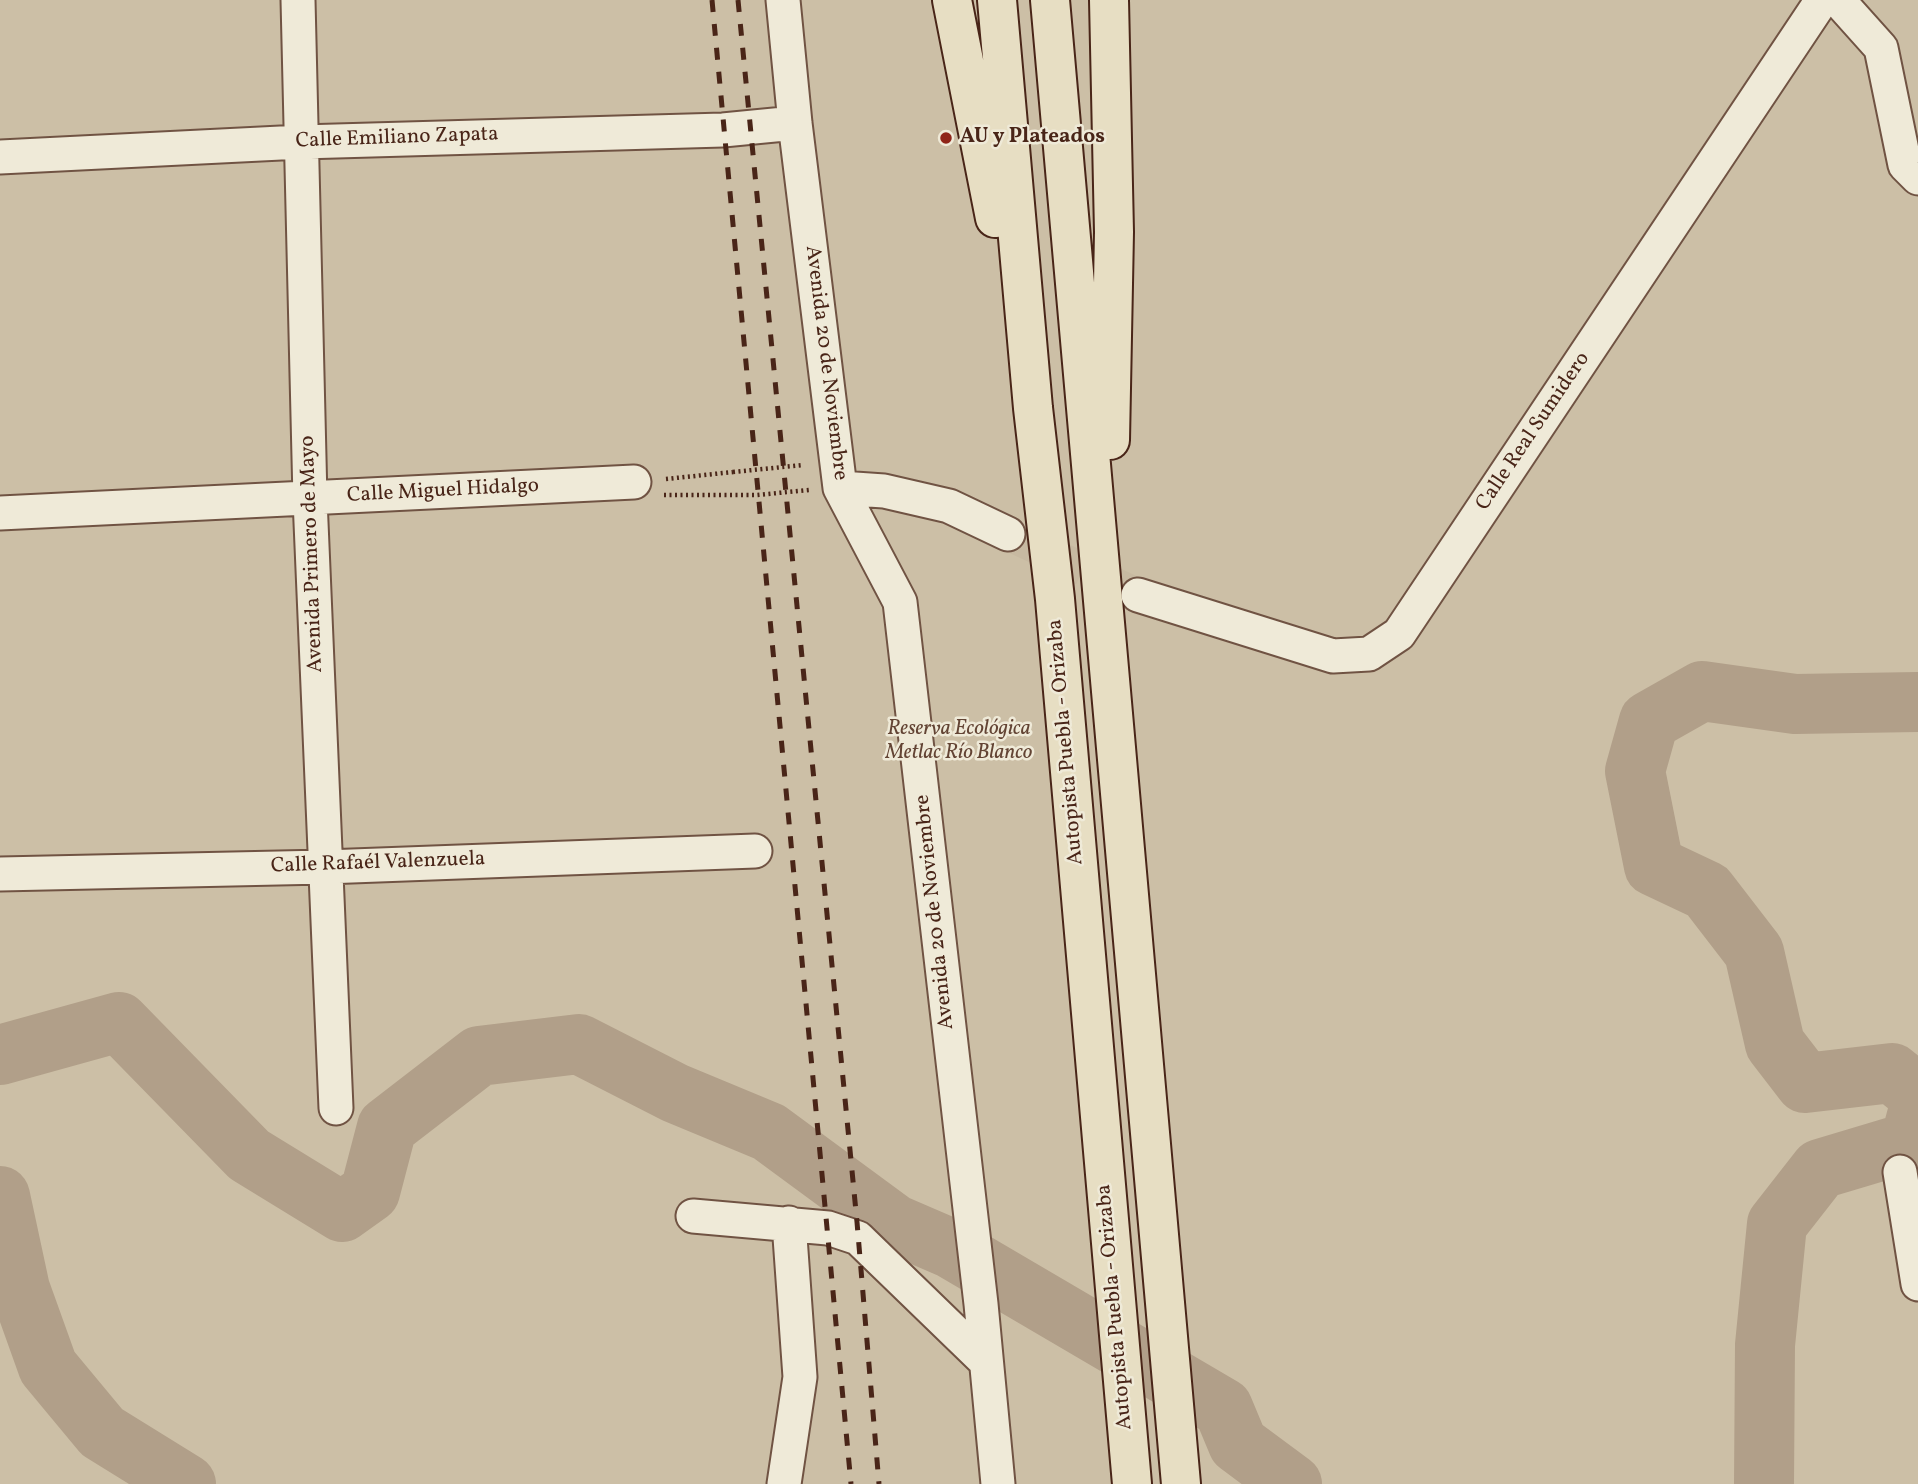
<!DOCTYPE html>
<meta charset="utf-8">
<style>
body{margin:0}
canvas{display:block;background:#e7dec3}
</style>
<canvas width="1918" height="1484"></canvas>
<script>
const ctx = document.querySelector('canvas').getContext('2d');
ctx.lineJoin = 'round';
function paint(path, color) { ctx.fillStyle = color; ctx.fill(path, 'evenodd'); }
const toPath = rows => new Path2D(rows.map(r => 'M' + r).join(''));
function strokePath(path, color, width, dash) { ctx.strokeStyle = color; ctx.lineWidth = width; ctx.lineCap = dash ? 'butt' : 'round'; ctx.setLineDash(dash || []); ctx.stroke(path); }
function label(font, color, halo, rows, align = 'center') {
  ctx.font = font + ' Vollkorn,serif'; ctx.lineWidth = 5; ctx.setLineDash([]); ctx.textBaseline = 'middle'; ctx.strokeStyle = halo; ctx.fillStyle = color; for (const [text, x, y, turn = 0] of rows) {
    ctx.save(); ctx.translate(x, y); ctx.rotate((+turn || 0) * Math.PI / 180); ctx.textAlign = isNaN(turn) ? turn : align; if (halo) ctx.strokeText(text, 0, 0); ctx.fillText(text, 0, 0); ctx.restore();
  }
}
const green = toPath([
 [0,0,1918,0,1918,1484,0,1484]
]);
const river = toPath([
 [1918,702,1795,704,1702,691,1649,721,1635,771,1654,866,1707,891,1754,952,1775,1044,1805,1083,1892,1073,1918,1094],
 [0,1055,119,1022,249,1155,342,1212,370,1192,387,1127,479,1056,579,1044,675,1093,769,1132,894,1224,952,1249,1223,1408,1238,1444,1292,1484],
 [0,1196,20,1289,48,1367,102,1432,186,1484],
 [1764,1484,1765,1345,1777,1224,1820,1169,1910,1142,1918,1112]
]);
const minorTunnel = toPath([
 [1008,534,1138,595]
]);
const path = toPath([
 [666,479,733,472],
 [664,495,757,495,809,490]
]);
const minor = toPath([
 [298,0,310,499,336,1108],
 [783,0,795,123,840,488,900,602,981,1304,998,1484],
 [1838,0,1881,48,1905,165,1918,178],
 [0,157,301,142,723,130,795,123],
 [840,488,884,491,949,506,1008,534],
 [0,513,634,482],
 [1138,595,1333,656,1369,654,1399,634,1822,0],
 [0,874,325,867,755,851],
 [1900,1172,1918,1284],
 [693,1216,828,1228,858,1238,985,1361],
 [784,1484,800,1377,789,1223]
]);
const motorway = toPath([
 [952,0,995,218],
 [997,0,1033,408,1055,599,1132,1484],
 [1050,0,1181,1484],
 [1109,0,1114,232,1110,440]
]);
const rail = toPath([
 [712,0,851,1484],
 [738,0,857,1222,879,1484]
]);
const pathBridge = toPath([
 [733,472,803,465]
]);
const markers = [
 [946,138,7,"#8f2418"]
];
const poiNames = [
 ["AU y Plateados",960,138]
];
const streetNames = [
 ["Calle Emiliano Zapata",397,139,-2],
 ["Avenida 20 de Noviembre",825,363,83],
 ["Calle Real Sumidero",1534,432,-56],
 ["Calle Miguel Hidalgo",443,492,-3],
 ["Avenida Primero de Mayo",313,554,-92],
 ["Autopista Puebla - Orizaba",1067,742,-95],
 ["Calle Rafaél Valenzuela",378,864,-2],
 ["Avenida 20 de Noviembre",936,912,-96],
 ["Autopista Puebla - Orizaba",1116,1307,-95]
];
const parkNames = [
 ["Reserva Ecológica",959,730],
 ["Metlac Río Blanco",959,754]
];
paint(green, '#ccbfa6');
strokePath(river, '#b19f89', 60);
strokePath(minorTunnel, '#c7b9a1', 33, [33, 17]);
strokePath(minor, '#705343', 37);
strokePath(motorway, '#492518', 42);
strokePath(path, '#492518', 4.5, [2, 3.5]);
strokePath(minor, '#efead8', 33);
strokePath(motorway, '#e7dec3', 38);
strokePath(rail, '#492518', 5, [12, 12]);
strokePath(pathBridge, '#492518', 4.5, [2, 3.5]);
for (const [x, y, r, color] of markers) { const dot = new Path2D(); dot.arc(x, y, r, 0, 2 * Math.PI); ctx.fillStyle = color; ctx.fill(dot); strokePath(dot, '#efead8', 2.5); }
label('bold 21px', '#492518', '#efead8', poiNames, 'left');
label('21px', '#492518', '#efead8', streetNames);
label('italic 21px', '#634434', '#efead8', parkNames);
</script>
